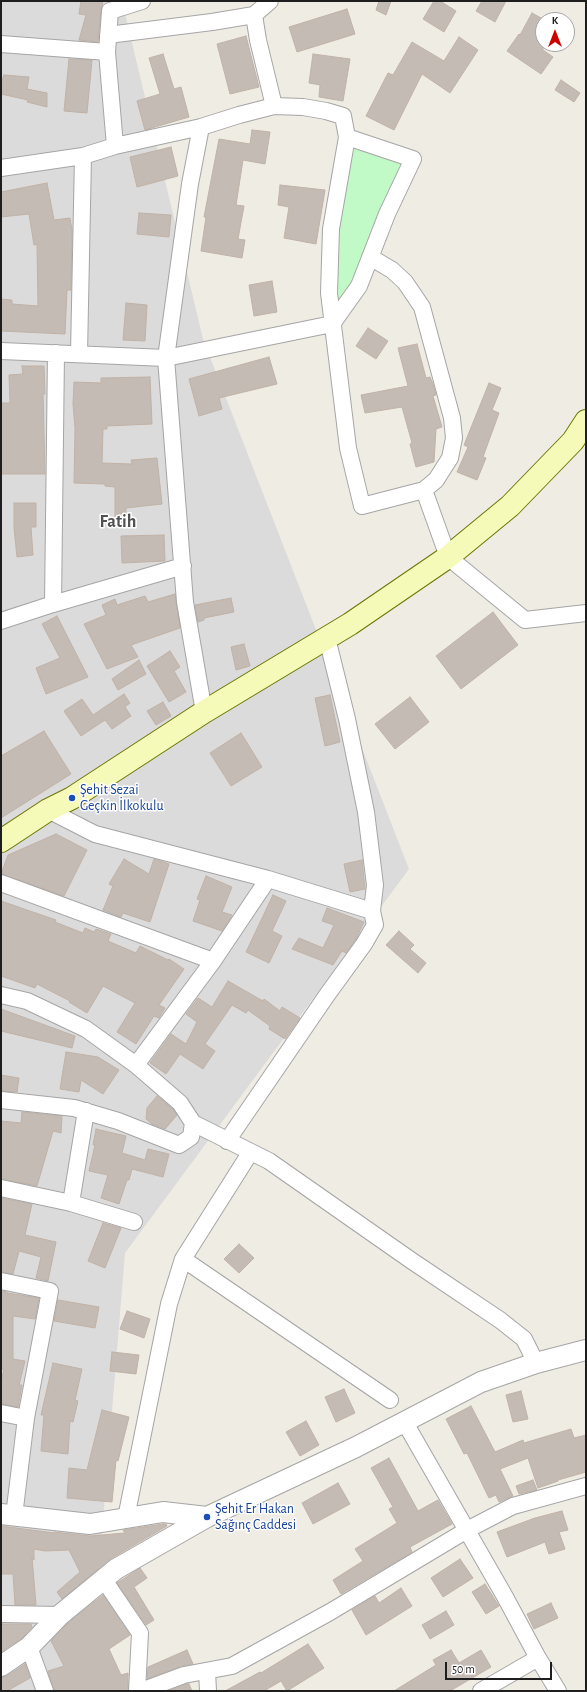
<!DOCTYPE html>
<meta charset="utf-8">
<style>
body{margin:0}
#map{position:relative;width:587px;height:1692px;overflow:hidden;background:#efece4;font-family:"Alegreya Sans",sans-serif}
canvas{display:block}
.frame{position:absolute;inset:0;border:2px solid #1e1e1e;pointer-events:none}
.north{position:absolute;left:535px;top:12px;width:40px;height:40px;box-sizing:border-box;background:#fff;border:1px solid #a5a5a5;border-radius:50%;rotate:0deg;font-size:11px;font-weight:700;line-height:16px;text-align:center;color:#1e1e1e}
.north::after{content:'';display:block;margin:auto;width:14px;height:18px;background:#cd0200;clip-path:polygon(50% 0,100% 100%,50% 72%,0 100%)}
.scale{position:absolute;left:445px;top:1662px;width:107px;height:18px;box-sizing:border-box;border:2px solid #1e1e1e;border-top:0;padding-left:5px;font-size:12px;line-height:14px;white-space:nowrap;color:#1e1e1e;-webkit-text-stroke:3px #fff;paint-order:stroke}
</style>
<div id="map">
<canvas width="587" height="1692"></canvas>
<div class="frame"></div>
<div class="north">K</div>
<div class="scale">50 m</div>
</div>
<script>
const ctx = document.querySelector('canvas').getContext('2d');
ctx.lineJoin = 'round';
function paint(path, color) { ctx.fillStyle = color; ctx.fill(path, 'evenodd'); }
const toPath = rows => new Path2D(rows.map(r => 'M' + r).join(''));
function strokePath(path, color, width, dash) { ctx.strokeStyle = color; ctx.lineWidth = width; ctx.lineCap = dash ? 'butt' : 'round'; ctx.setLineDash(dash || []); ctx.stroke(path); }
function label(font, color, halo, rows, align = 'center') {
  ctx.font = font + ' "Alegreya Sans",sans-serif'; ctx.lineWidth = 3; ctx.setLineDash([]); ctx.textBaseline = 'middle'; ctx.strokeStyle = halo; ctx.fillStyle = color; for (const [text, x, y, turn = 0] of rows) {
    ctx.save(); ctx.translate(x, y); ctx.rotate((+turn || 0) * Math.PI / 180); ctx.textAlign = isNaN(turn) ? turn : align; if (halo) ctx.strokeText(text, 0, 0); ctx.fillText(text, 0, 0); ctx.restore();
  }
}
const residential = toPath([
 [1,1,122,1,203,339,409,869,125,1253,89,1691,1,1691]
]);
const park = toPath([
 [355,145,405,164,354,280,340,300,333,294,336,227]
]);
const building = toPath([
 [81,1,103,1,101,10,98,42,79,40,86,15,79,14,81,1],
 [379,1,391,1,386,15,376,10,379,1],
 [434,1,440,1,456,11,444,32,423,19,434,1],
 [482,1,506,1,495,22,476,11,482,1],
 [347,9,355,34,297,52,289,27,347,9],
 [532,13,543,19,543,50,553,57,541,74,507,51,519,34,520,35,532,13],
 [246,36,259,87,230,94,217,44,246,36],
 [459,37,478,50,450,93,422,74,394,130,366,116,388,73,393,75,412,42,444,61,459,37],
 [163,54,174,89,181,87,189,117,145,130,137,101,160,94,149,58,163,54],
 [313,54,350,59,343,101,319,97,320,85,309,83,313,54],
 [69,59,92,60,87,113,64,111,69,59],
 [4,75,29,77,27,89,47,93,47,107,27,102,28,100,1,94,1,83,4,75],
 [561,80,580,93,574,102,555,90,561,80],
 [252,130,270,132,265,164,243,160,236,205,244,206,238,239,245,240,242,258,201,251,206,217,204,217,219,139,250,144,252,130],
 [171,147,178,176,137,187,130,157,171,147],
 [47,183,54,220,70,218,72,230,71,290,67,290,65,334,1,331,1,299,12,300,12,304,38,306,37,244,34,245,29,214,1,217,1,192,47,183],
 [280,185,325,190,316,244,284,238,289,207,278,205,280,185],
 [139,213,171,215,169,237,137,234,139,213],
 [272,281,277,312,254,316,249,285,272,281],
 [126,303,147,305,145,341,123,340,126,303],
 [368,328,388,341,376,359,356,346,368,328],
 [417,344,426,378,430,377,433,384,436,395,433,396,442,427,436,429,434,462,416,467,410,444,412,443,402,407,365,413,361,395,408,386,398,348,417,344],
 [269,357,277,384,219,398,222,409,199,416,189,379,269,357],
 [22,366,44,366,45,394,43,394,45,474,1,474,1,403,10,403,9,375,23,374,22,366],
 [150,377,152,424,107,426,107,429,103,429,102,463,132,464,131,460,157,458,162,504,126,508,126,526,115,526,115,487,105,486,105,484,74,483,75,428,73,404,74,382,101,383,101,378,150,377],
 [489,383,501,388,492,410,499,413,483,457,486,458,477,480,457,472,468,447,464,445,489,383],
 [14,503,36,503,36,527,31,527,33,555,17,557,14,528,14,503],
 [164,535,165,561,122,563,121,536,164,535],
 [175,594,180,628,131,645,138,657,107,669,84,624,106,615,102,605,115,599,117,605,145,596,148,602,175,594],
 [231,598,234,612,204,618,204,620,198,622,195,605,231,598],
 [493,612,518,645,461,689,436,656,493,612],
 [57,616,88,677,46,694,36,668,60,658,42,624,57,616],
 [244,644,250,666,236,670,231,647,244,644],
 [170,651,180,667,174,671,186,692,169,702,147,666,170,651],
 [139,660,146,674,118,690,112,679,139,660],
 [124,694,130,703,125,707,131,716,112,729,105,720,81,736,64,711,82,699,93,715,124,694],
 [330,695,340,742,325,746,315,698,330,695],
 [410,697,429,722,395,749,375,724,410,697],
 [163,702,171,716,156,725,147,711,163,702],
 [44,731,71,774,1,818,1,756,44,731],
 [241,733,262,767,231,786,210,753,241,733],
 [56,834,87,850,64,896,1,874,8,855,56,834],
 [124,859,149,874,154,859,169,864,150,922,123,913,121,917,103,910,113,886,109,884,124,859],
 [362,860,365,889,350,892,344,864,362,860],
 [206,876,232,887,222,912,232,915,222,931,193,921,200,900,197,899,206,876],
 [273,895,286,901,272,931,282,936,269,963,246,952,273,895],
 [1,901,56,920,55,922,83,933,85,928,94,932,96,929,111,934,108,941,136,953,140,946,168,960,169,959,184,969,159,1005,165,1008,159,1018,154,1016,136,1044,117,1032,135,1003,103,986,87,1013,69,1002,70,1001,37,984,35,988,1,976,1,901],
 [327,908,364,922,356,939,346,953,342,951,333,965,292,949,299,938,323,948,334,925,322,921,327,908],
 [399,931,414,945,410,949,426,963,418,973,386,945,399,931],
 [228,981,263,1001,264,999,280,1011,282,1007,300,1018,285,1039,269,1029,270,1026,248,1010,246,1013,232,1005,205,1044,215,1051,203,1069,180,1054,166,1074,150,1063,171,1034,186,1044,197,1022,186,1014,198,998,212,1007,228,981],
 [1,1009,75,1036,72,1048,1,1031,1,1009],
 [66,1052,98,1057,119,1070,103,1094,81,1080,79,1092,60,1089,66,1052],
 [1,1075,19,1078,17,1092,1,1091,1,1075],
 [157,1096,173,1109,177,1115,165,1129,152,1124,146,1119,147,1108,157,1096],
 [22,1112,62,1116,61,1133,53,1131,37,1186,1,1179,1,1121,21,1123,22,1112],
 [96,1129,126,1136,122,1153,145,1160,148,1149,169,1154,163,1177,132,1169,129,1180,127,1180,119,1204,101,1198,108,1175,89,1171,95,1145,93,1145,96,1129],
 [1,1198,32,1204,25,1235,56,1242,48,1281,36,1278,41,1257,19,1251,13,1274,1,1272,1,1198],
 [103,1223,121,1228,105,1268,88,1261,103,1223],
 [239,1244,254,1258,239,1273,224,1259,239,1244],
 [1,1291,7,1292,7,1293,39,1298,35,1319,13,1316,13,1359,25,1361,19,1385,22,1385,18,1407,1,1404,1,1383,4,1369,1,1369,1,1291],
 [58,1300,99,1307,95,1328,54,1321,58,1300],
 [127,1311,150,1319,144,1338,120,1329,127,1311],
 [112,1352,139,1355,136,1374,110,1371,112,1352],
 [53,1363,82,1369,75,1400,78,1401,73,1422,70,1421,68,1454,41,1451,44,1415,41,1415,53,1363],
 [344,1389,355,1413,336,1422,325,1397,344,1389],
 [521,1391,528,1419,513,1422,506,1395,521,1391],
 [471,1406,495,1452,523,1440,524,1443,571,1429,574,1438,586,1435,586,1472,558,1480,558,1481,538,1488,528,1458,500,1469,513,1496,499,1502,496,1495,489,1498,467,1453,464,1454,446,1419,471,1406],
 [102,1410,129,1417,118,1461,116,1460,112,1502,67,1498,69,1468,87,1470,102,1410],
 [306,1421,319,1445,300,1456,286,1432,306,1421],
 [389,1458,418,1511,438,1500,452,1524,410,1547,412,1552,341,1594,333,1580,363,1561,355,1549,397,1523,389,1509,393,1507,371,1468,389,1458],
 [533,1480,537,1490,519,1494,516,1486,533,1480],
 [338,1483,350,1504,313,1524,302,1503,338,1483],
 [562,1511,568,1530,559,1532,565,1549,549,1554,545,1542,507,1557,497,1532,535,1518,562,1511],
 [163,1524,166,1524,167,1526,110,1559,62,1599,57,1592,80,1572,69,1550,45,1551,34,1549,34,1560,32,1557,36,1605,15,1605,13,1574,1,1574,1,1526,54,1533,54,1532,90,1536,125,1533,123,1530,163,1524],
 [460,1559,473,1578,443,1597,431,1578,460,1559],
 [140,1568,147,1578,134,1587,154,1620,146,1625,117,1583,140,1568],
 [485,1584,499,1606,486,1614,472,1592,485,1584],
 [401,1588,412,1606,366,1635,352,1610,375,1596,379,1603,401,1588],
 [103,1595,130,1635,109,1649,121,1675,128,1673,128,1691,54,1691,48,1671,64,1666,51,1641,68,1623,103,1595],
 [551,1603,558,1618,534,1629,527,1614,551,1603],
 [446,1611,454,1625,430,1639,422,1625,446,1611],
 [1,1624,31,1624,32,1627,22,1638,1,1652,1,1624],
 [308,1644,324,1668,287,1691,281,1681,264,1691,225,1691,260,1672,261,1673,308,1644],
 [187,1650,193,1664,181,1666,147,1679,148,1667,187,1650],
 [451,1650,459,1663,481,1650,491,1667,450,1691,394,1691,436,1665,433,1660,451,1650],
 [25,1664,30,1678,7,1691,1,1691,1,1677,7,1676,25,1664],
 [189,1684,192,1691,168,1691,187,1684,189,1684]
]);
const minor = toPath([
 [270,1,254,15,258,40,274,106],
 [108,35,212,22,254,15],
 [1,44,107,52],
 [201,127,190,184,166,358,185,602,204,712],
 [115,146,107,52,110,11,142,1],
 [1,168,83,156,115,146,201,127,239,115,274,106,303,107,326,111,343,116,347,137,331,229,329,293,348,448,362,506,424,490,448,557,525,620,586,613],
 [370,257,392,270,405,282,422,307,452,418,454,438,450,458,436,480,424,490],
 [1,351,166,358,332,324,359,286,387,214,413,159,347,137],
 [56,353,53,604,183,566],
 [79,354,83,156],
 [1,621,53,604],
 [48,810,95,834,268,879,372,911],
 [1,883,213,961],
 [1,995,27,1001,86,1029,136,1065,180,1103,193,1123,191,1137,179,1145,118,1121,74,1108,1,1100],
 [136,1065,213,961,268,879],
 [193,1123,269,1161,412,1261,500,1320,524,1339,536,1363],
 [227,1141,327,995,364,944,375,925,372,911,375,885,366,812,347,719,327,638],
 [1,1188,71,1203,134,1222],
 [71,1203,86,1111],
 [183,1259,390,1400],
 [1,1281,50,1291,26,1418,14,1516],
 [1,1413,26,1418],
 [404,1421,504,1595,538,1658,481,1691],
 [126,1518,169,1304,183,1259,250,1153],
 [104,1580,140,1633,137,1691],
 [1,1614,60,1615],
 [29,1647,45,1691],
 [538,1658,558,1691],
 [207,1671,208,1691],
 [141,1691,184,1675,232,1666,330,1612,467,1530,513,1506,586,1486]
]);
const tertiary = toPath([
 [1,1514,90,1524,163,1512,207,1517,356,1447,481,1382,536,1363,586,1350],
 [1,1666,29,1647,60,1615,116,1569,207,1517]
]);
const secondary = toPath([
 [1,841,48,810,72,798,204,712,350,624,448,557,510,506,573,441,586,421]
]);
const markers = [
 [72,798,4,"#1a4fb4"],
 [207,1517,4,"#1a4fb4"]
];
const transitNames = [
 ["Şehit Sezai",80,790],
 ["Geçkin İlkokulu",80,806],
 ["Şehit Er Hakan",215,1509],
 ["Sağınç Caddesi",215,1525]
];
const districtNames = [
 ["Fatih",118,522]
];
paint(residential, '#dcdbdb');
paint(park, '#c1fac6');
paint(building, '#c4bbb4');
strokePath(building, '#c1b2a6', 1);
strokePath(minor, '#a5a5a5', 18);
strokePath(tertiary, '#a5a5a5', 22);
strokePath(secondary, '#6a7704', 24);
strokePath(minor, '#fff', 16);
strokePath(tertiary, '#fff', 20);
strokePath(secondary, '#f6fab8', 22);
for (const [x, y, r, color] of markers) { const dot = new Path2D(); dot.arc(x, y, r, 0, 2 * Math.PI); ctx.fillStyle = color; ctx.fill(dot); strokePath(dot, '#fff', 1.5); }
label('14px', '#164399', '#fff', transitNames, 'left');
label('bold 18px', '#515151', '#fff', districtNames);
</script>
